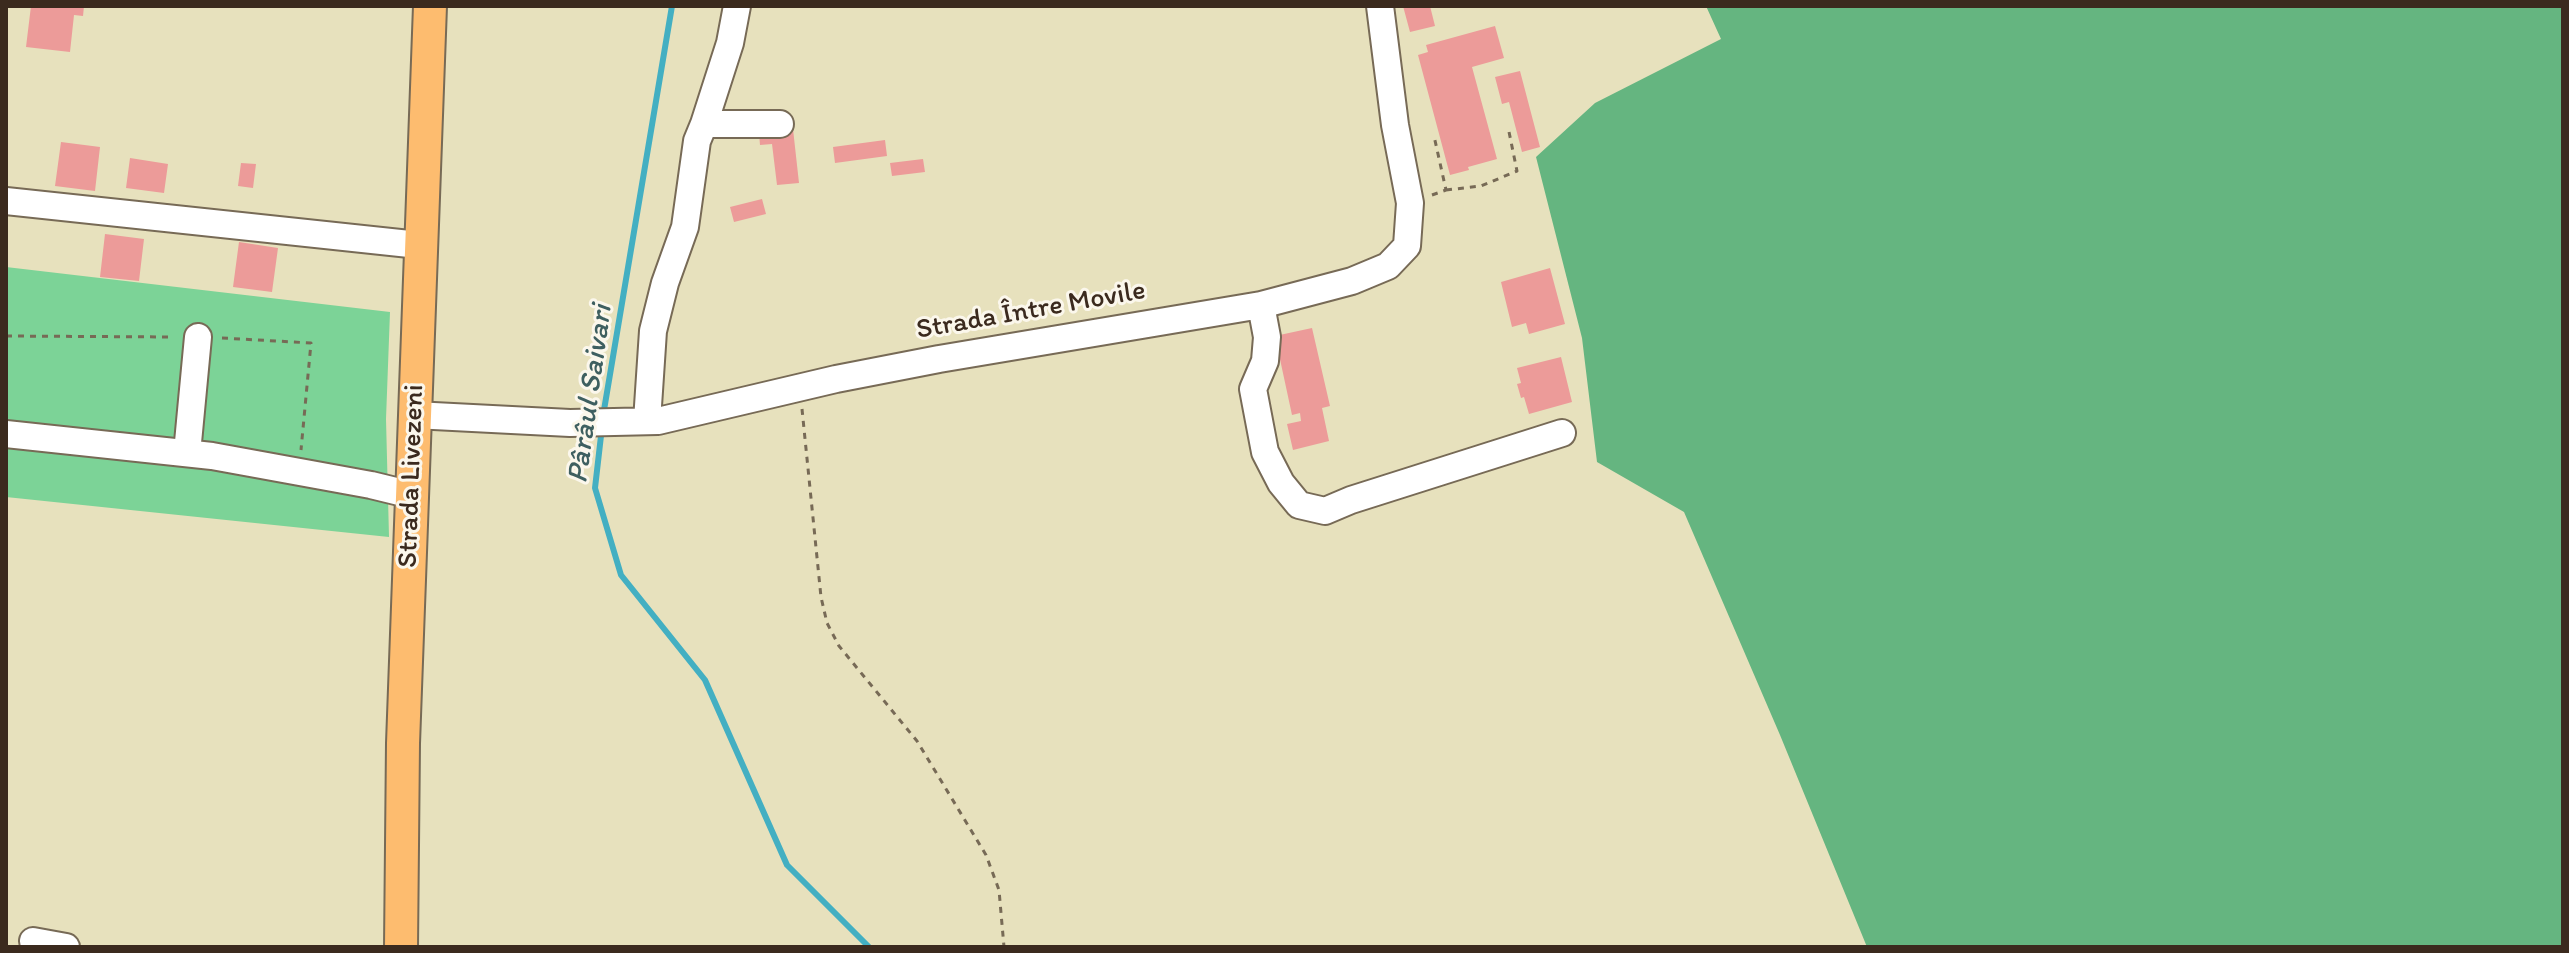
<!DOCTYPE html>
<meta charset="utf-8">
<style>
body{margin:0}
#map{position:relative;width:2569px;height:953px;overflow:hidden;background:#e7e1bd;font-family:Itim,sans-serif}
canvas{display:block}
.frame{position:absolute;inset:0;border:8px solid #3b2a1e;pointer-events:none}
</style>
<div id="map">
<canvas width="2569" height="953"></canvas>
<div class="frame"></div>
</div>
<script>
const ctx = document.querySelector('canvas').getContext('2d');
ctx.lineJoin = 'round';
function paint(path, color) { ctx.fillStyle = color; ctx.fill(path, 'evenodd'); }
const toPath = rows => new Path2D(rows.map(r => 'M' + r).join(''));
function strokePath(path, color, width, dash) { ctx.strokeStyle = color; ctx.lineWidth = width; ctx.lineCap = dash ? 'butt' : 'round'; ctx.setLineDash(dash || []); ctx.stroke(path); }
function label(font, color, halo, rows, align = 'center') {
  ctx.font = font + ' Itim,sans-serif'; ctx.lineWidth = 6; ctx.setLineDash([]); ctx.textBaseline = 'middle'; ctx.strokeStyle = halo; ctx.fillStyle = color; for (const [text, x, y, turn = 0] of rows) {
    ctx.save(); ctx.translate(x, y); ctx.rotate((+turn || 0) * Math.PI / 180); ctx.textAlign = isNaN(turn) ? turn : align; if (halo) ctx.strokeText(text, 0, 0); ctx.fillText(text, 0, 0); ctx.restore();
  }
}
const green = toPath([
 [6,267,390,312,386,419,389,537,6,497]
]);
const forest = toPath([
 [1706,6,2563,6,2563,947,1867,947,1780,735,1684,512,1597,462,1582,338,1536,157,1595,103,1721,39]
]);
const stream = toPath([
 [603,416,672,6],
 [602,427,595,488,621,575,705,680,787,865,869,947]
]);
const building = toPath([
 [31,6,84,6,83,16,74,15,70,52,26,47],
 [1403,6,1430,6,1435,26,1410,32],
 [1495,26,1504,58,1472,67,1497,159,1468,167,1469,170,1450,175,1418,55,1428,52,1426,45],
 [1520,71,1540,147,1522,152,1509,102,1502,104,1495,77],
 [793,129,799,183,777,185,772,144,760,145,759,133],
 [885,140,887,156,835,163,833,147],
 [61,142,100,147,95,191,55,186],
 [130,158,168,164,164,193,126,188],
 [923,159,925,172,892,176,890,163],
 [241,163,256,164,253,188,238,186],
 [762,199,766,214,734,222,730,207],
 [105,234,144,239,139,281,100,277],
 [239,242,278,248,272,292,233,287],
 [1550,268,1565,324,1529,334,1526,323,1512,327,1501,282],
 [1312,328,1330,406,1322,408,1329,441,1293,450,1287,424,1301,421,1300,413,1292,415,1275,336],
 [1561,357,1572,402,1529,414,1524,397,1521,398,1517,384,1521,383,1517,368]
]);
const path = toPath([
 [1446,190,1481,186,1517,171,1508,127],
 [1432,195,1446,190,1434,136],
 [6,336,174,337],
 [222,338,311,343,301,450],
 [802,409,821,597,827,623,839,646,917,741,986,855,999,890,1004,947]
]);
const minor = toPath([
 [704,124,780,124],
 [6,201,419,245],
 [1261,305,1267,337,1265,361,1253,389,1265,452,1281,483,1299,505,1325,511,1351,500,1562,433],
 [414,415,570,423,658,421,836,379,939,359,1261,305,1352,281,1388,266,1407,246,1410,203,1395,125,1380,6],
 [647,421,653,331,665,283,685,227,697,141,704,124,730,43,737,6],
 [6,434,212,456,371,485,412,495],
 [187,453,198,337],
 [33,941,66,947]
]);
const major = toPath([
 [401,947,403,743,430,6]
]);
const streetNames = [
 ["Strada Între Movile",1031,311,-10],
 ["Strada Livezeni",412,476,-88]
];
const waterNames = [
 ["Pârâul Saivari",591,394,-82]
];
paint(green, '#7cd397');
paint(forest, '#65b580');
strokePath(stream, '#43afc2', 6);
paint(building, '#ec9b99');
strokePath(minor, '#776a56', 30);
strokePath(major, '#776a56', 36);
strokePath(path, '#776a56', 3, [6, 6]);
strokePath(minor, '#fff', 26);
strokePath(major, '#fdbc6f', 32);
label('28px', '#3b2a1e', '#fbf7ec', streetNames);
label('italic 30px', '#3e5f60', '#fbf7ec', waterNames);
</script>
